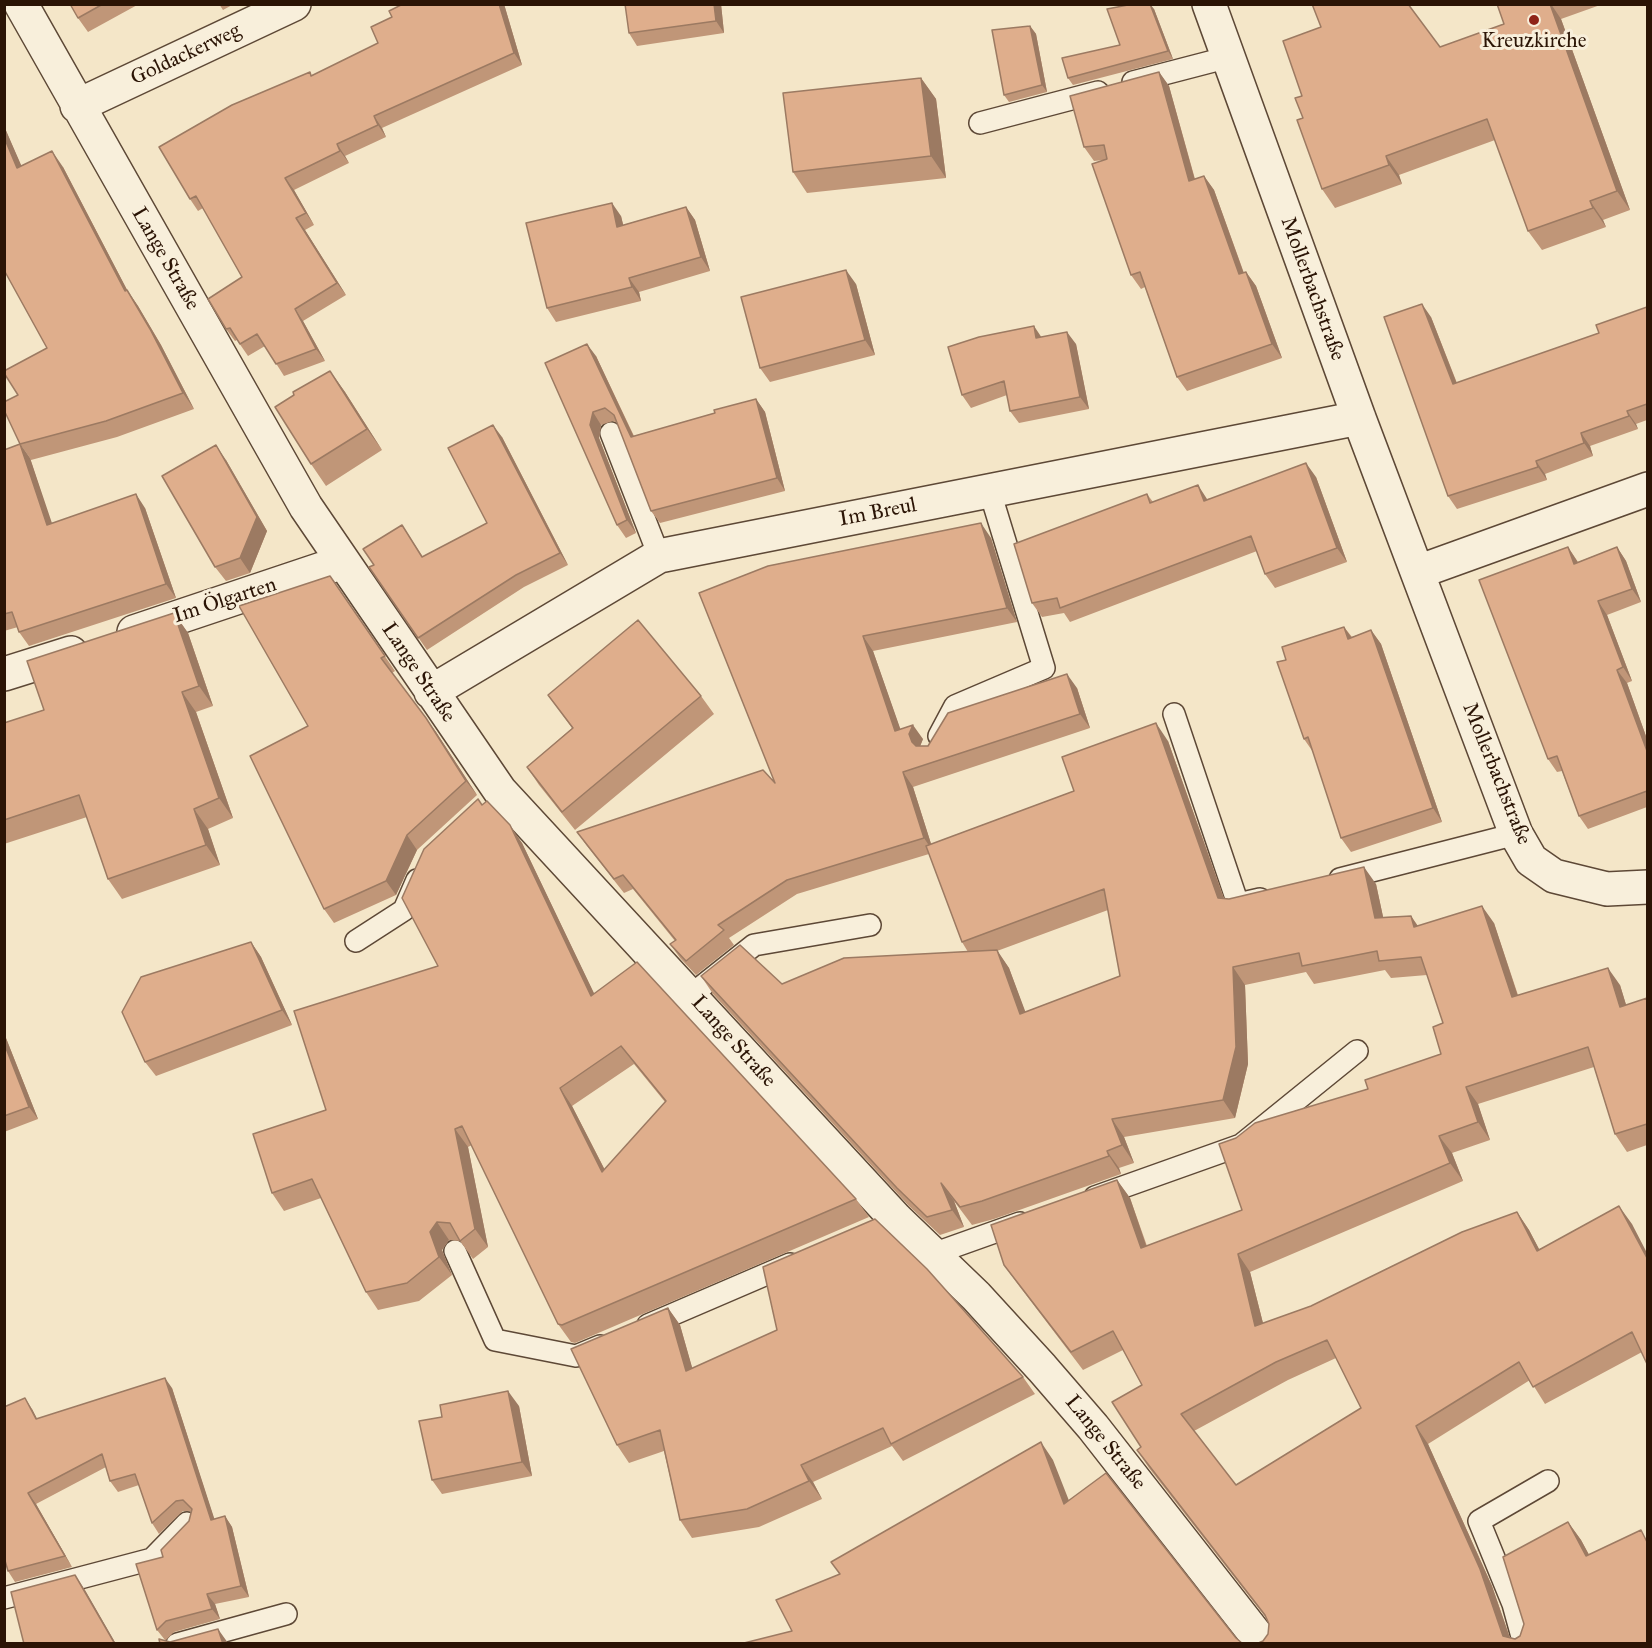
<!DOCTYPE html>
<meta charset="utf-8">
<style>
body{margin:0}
#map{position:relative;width:1652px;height:1648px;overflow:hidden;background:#f4e6c8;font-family:"IM FELL Great Primer",serif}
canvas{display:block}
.frame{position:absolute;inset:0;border:6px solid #2b1405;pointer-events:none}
</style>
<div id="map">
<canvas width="1652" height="1648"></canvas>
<div class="frame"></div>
</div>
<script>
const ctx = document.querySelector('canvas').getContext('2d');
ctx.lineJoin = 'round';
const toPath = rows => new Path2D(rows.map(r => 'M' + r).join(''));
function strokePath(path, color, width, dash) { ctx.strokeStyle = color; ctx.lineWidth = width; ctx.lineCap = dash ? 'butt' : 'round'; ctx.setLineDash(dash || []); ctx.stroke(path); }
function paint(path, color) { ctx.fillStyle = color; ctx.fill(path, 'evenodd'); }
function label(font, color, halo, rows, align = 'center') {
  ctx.font = font + ' "IM FELL Great Primer",serif'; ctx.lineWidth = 6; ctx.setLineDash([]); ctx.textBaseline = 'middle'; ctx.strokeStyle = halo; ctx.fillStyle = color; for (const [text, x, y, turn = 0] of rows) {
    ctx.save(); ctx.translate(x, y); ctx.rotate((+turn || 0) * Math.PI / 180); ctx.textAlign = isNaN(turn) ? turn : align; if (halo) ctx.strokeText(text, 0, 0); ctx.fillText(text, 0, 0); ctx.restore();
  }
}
const service = toPath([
 [1133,82,1229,57],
 [980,123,1098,92],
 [611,433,659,556],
 [1174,714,1238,904,1260,899],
 [939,736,955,706,1044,668,990,492],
 [1340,879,1516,834],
 [356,941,404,910,417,880],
 [691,995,754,945,870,925],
 [1095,1197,1241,1145,1357,1051],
 [455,1251,495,1340,576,1356,600,1346],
 [933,1254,1020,1223],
 [648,1325,790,1264],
 [4,1598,152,1559,187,1523],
 [177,1644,286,1614],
 [1524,1644,1513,1604,1479,1521,1548,1481]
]);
const minor = toPath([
 [21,4,306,507,500,791,896,1219,976,1296,1042,1368,1093,1427,1263,1644],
 [1209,4,1359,418,1516,834,1531,860,1554,876,1607,889,1648,887],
 [77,106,294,4],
 [1418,572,1648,489],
 [134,632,343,562],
 [4,674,71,653],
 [431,692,659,556,1359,418]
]);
const wall = toPath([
 [70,4,139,4,88,32,78,18],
 [219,4,234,4,223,10],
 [504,4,522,65,382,128,386,137,345,156,349,163,294,190,314,225,305,230,346,295,303,321,325,361,284,376,265,346,248,356,237,340,235,341,226,329,242,277,203,208,198,211,190,199,312,75],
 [721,4,724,33,637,46,629,33],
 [1497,4,1603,4,1561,19,1630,210,1603,220,1606,227,1542,250,1528,231,1495,140,1399,175,1402,184,1335,208,1322,189,1303,118,1440,47,1504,24],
 [1154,9,1173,59,1073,85,1068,78,1120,45],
 [1030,26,1036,34,1047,92,1009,102,1004,95],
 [1159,72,1169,86,1195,179,1204,176,1214,190,1244,273,1246,272,1256,286,1282,358,1187,391,1177,377,1145,287,1141,289,1131,275,1104,160,1094,161,1084,147],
 [921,78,936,99,946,178,807,193,793,172],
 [4,126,21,166,63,167,127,290,138,306,161,345,194,409,117,437,31,460,20,444,18,395,47,348,4,270],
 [686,207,695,220,710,271,639,292,641,301,556,322,547,308,621,216,623,225],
 [856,284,875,355,770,382,760,368],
 [1647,307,1647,420,1636,424,1638,429,1590,446,1593,456,1545,474,1547,480,1457,509,1448,496,1431,317,1457,383,1599,333],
 [1041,337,1076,344,1089,409,1019,423,1010,411,1007,395,971,408,962,395],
 [596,356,634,436,715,413,756,399,765,412,785,491,660,523,651,511,617,423,613,421,601,425,599,438,636,533,626,538,617,525,545,363],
 [330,371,345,392,382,450,326,486,311,464],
 [502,437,568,565,524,587,427,650,369,567,374,565,402,525,423,557,487,523],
 [20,444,30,458,51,523,145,508,176,598,29,646,19,632,18,627,4,631,4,450],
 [226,460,267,531,250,573,226,581,215,567],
 [1316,477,1347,562,1275,588,1265,574,1257,551,1070,622,1064,613,1042,617,1032,603,1147,494,1153,502,1207,499],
 [991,538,1017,622,873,651,900,729,923,739,920,746,928,746,1077,688,1090,728,913,787,931,844,1074,791,1168,741,1224,898,1229,899,1376,884,1383,917,1411,916,1418,926,1494,923,1518,995,1620,985,1626,1005,1647,998,1647,1145,1627,1152,1615,1134,1594,1067,1478,1104,1490,1140,1452,1153,1463,1181,1250,1272,1263,1323,1311,1306,1517,1212,1529,1230,1539,1249,1632,1224,1642,1352,1545,1404,1530,1380,1428,1444,1492,1586,1510,1638,1515,1639,1520,1636,1568,1522,1581,1540,1589,1555,1647,1539,1647,1644,1256,1644,1263,1641,1268,1634,1269,1624,1267,1619,1149,1468,1137,1450,1141,1447,1142,1385,1123,1350,1083,1370,1017,1283,1004,1265,1117,1180,1130,1198,1147,1246,1242,1210,1368,1089,1441,1054,1443,1023,1427,975,1391,978,1385,970,1314,984,1306,972,1245,985,1248,1064,1235,1118,1124,1137,1134,1163,1119,1168,1121,1174,994,1219,972,1225,954,1201,964,1227,940,1235,909,1206,713,994,701,976,782,984,968,952,962,942,929,854,797,894,729,938,734,945,696,975,680,958,670,944,675,941,633,889,624,893,587,846,577,832,775,783,699,593],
 [1108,910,1120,976,1025,1012,1009,968,997,951],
 [1336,1358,1361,1408,1236,1485,1194,1431,1288,1380],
 [1568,547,1578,562,1617,547,1626,561,1641,602,1607,615,1632,681,1627,683,1647,739,1647,807,1588,829,1579,816,1562,771,1557,772,1548,759],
 [330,576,395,671,392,673,436,732,477,795,417,850,396,895,334,923,324,909,308,726],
 [174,613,188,633,213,706,196,712,233,818,208,829,220,865,122,899,108,879,87,817,4,844,4,723,44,710],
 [1344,627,1352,637,1371,630,1381,644,1442,822,1351,852,1341,838,1313,752,1304,739,1286,660],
 [548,695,701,696,714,714,575,830,539,785,527,767,572,728],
 [482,805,522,843,594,994,856,1199,869,1217,575,1343,571,1342,558,1324,472,1145,468,1147,488,1247,473,1259,460,1241,449,1240,442,1250,452,1275,419,1301,378,1310,366,1292,321,1198,284,1211,272,1193,326,1110,438,966],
 [634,1064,665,1102,605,1170,572,1106],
 [251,942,261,957,292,1025,156,1076,145,1062],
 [4,1033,38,1119,4,1132],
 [668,1308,680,1325,692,1368,1023,1377,1035,1394,903,1461,892,1446,813,1482,822,1499,759,1527,692,1538,680,1520,664,1451,629,1463,617,1445],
 [172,1388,214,1519,225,1516,232,1527,249,1597,215,1604,220,1619,174,1632,165,1641,170,1642,228,1644,160,1644,165,1640,157,1630,163,1557,189,1521,191,1511,183,1511,159,1534,152,1523,139,1485,118,1492,110,1481,106,1467,36,1504,72,1567,15,1582,8,1571,32,1409,37,1419],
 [519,1406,532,1476,442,1494,432,1480,442,1417]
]);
const shadedWall = toPath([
 [499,4,504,4,522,65,514,53],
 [714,4,721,4,724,33,716,21],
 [1150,4,1154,9,1173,59,1168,51],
 [1550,4,1551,4,1561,19,1630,210,1617,191],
 [1030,26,1036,34,1047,92,1042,85],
 [1159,72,1169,86,1199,195,1189,181],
 [921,78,936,99,946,178,931,156],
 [374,116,382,128,386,137,378,125],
 [4,126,29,183,17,168,4,137],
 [337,144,345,156,349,163,340,151],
 [52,151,63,167,136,307,125,291],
 [1386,156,1399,175,1402,184,1389,165],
 [1204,176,1214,190,1249,288,1239,274],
 [285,178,294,190,314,225,306,213],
 [1590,201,1603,220,1606,227,1593,208],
 [612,203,621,216,627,240,617,227],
 [686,207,695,220,710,271,701,257],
 [296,218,305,230,346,295,337,283],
 [846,270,856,284,875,355,865,340],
 [1246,272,1256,286,1282,358,1272,344],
 [629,278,639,292,641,301,632,287],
 [127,290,138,306,161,345,194,409,183,393],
 [1422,304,1431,317,1462,397,1453,384],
 [295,309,303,321,325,361,316,349],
 [1034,326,1042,338,1036,338],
 [1067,332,1076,344,1089,409,1080,397],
 [587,344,596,356,640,450,631,437],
 [330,371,345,392,382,450,367,429],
 [756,399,765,412,785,491,777,478],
 [1627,411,1636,424,1638,429,1629,416],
 [593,412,601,425,599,438,636,533,627,520,590,425],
 [493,425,502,437,568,565,560,553],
 [1581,433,1590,446,1593,456,1584,443],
 [20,444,30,458,57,538,47,525],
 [216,445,226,460,267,531,250,573,240,558],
 [1536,461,1545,474,1547,480,1538,467],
 [1306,463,1316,477,1347,562,1337,548],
 [1198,485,1207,499,1213,514,1204,501],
 [136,494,145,508,176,598,166,584],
 [981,523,991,538,1017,622,1007,608],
 [1568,547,1577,561,1583,577,1574,564],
 [1617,547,1626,561,1641,602,1632,589],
 [1598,601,1607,615,1632,681,1623,667],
 [174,613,188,633,213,706,199,686],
 [1344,627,1354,641,1348,639],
 [1371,630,1381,644,1442,822,1433,808],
 [863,636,873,651,906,745,895,731],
 [1617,670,1627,683,1647,739,1647,751],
 [1067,674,1077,688,1090,728,1080,714],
 [182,692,196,712,233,818,219,798],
 [426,718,436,732,477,795,466,781],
 [1156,723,1168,741,1230,916,1218,898],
 [913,725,923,739,919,749,912,742,909,734],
 [903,772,913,787,934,853,924,838],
 [194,809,208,829,220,865,206,845],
 [510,825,522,843,604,1014,591,996],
 [407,835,417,850,396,895,386,881],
 [1364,867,1376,884,1387,935,1375,918],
 [1482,906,1494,923,1524,1015,1512,997],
 [1411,916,1423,934,1414,927],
 [251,942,261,957,292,1025,282,1010],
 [997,950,1009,968,1033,1032,1020,1014],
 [1233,967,1245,985,1248,1064,1235,1118,1223,1100],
 [1608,968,1620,985,1632,1024,1620,1007],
 [4,1033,38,1119,29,1107,4,1043],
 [1466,1087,1478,1104,1490,1140,1478,1122],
 [560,1088,572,1106,615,1190,602,1172],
 [1112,1119,1124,1137,1134,1163,1122,1145],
 [455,1129,468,1147,488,1247,475,1229],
 [1439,1136,1452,1153,1463,1181,1450,1163],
 [1107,1151,1119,1168,1121,1174,1109,1156],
 [1117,1180,1130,1198,1153,1266,1141,1248],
 [941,1183,954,1201,964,1227,952,1210],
 [1619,1206,1632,1224,1647,1253,1647,1258],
 [1517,1212,1529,1230,1549,1268,1537,1251],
 [437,1222,449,1240,442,1250,452,1275,439,1257,430,1232],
 [1238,1254,1250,1272,1268,1343,1255,1326],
 [668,1308,680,1325,698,1388,686,1371],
 [165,1378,172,1388,218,1530,211,1520],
 [508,1391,519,1406,532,1476,522,1462],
 [25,1398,32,1409,43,1430,36,1419],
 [1416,1426,1428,1444,1492,1586,1512,1644,1503,1636],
 [1041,1442,1053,1460,1077,1521,1064,1504],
 [801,1465,813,1482,822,1499,809,1481],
 [28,1493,36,1504,72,1567,65,1556],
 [225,1516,232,1527,249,1597,241,1586],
 [1568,1522,1581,1540,1599,1573,1586,1556],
 [75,1575,85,1590,116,1644,115,1644],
 [207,1594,215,1604,220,1619,212,1609],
 [218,1629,228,1643,228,1644,223,1644]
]);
const building = toPath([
 [70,4,103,4,78,18,70,4],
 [403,4,499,4,514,53,374,116,378,125,337,144,340,151,285,178,306,213,296,218,337,283,295,309,316,349,276,364,257,334,240,344,230,328,226,329,208,299,242,277,196,196,190,199,159,147,232,105,310,72,311,76,378,43,371,27,392,17,389,11,403,4],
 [625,4,714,4,716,21,629,33,625,4],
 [1133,4,1150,4,1168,51,1068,78,1062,58,1120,45,1107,9,1133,4],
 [1312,4,1408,4,1440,47,1504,24,1497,4,1550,4,1617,191,1590,201,1593,208,1528,231,1487,119,1386,156,1389,165,1322,189,1297,120,1303,118,1295,98,1302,96,1283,41,1321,27,1312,4],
 [1030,26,1042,85,1004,95,992,30,1030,26],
 [1159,72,1189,181,1204,176,1239,274,1246,272,1272,344,1177,377,1140,272,1131,275,1092,164,1107,159,1104,145,1084,147,1070,96,1159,72],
 [921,78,931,156,793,172,783,93,921,78],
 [4,137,17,168,52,151,125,291,127,290,150,329,183,393,106,421,20,444,4,410,4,402,18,395,4,373,4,371,47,348,4,270,4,137],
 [612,203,617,227,686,207,701,257,629,278,632,287,547,308,526,223,612,203],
 [846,270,865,340,760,368,741,297,846,270],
 [1422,304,1453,384,1599,333,1596,325,1647,307,1647,404,1627,411,1629,416,1581,433,1584,443,1536,461,1538,467,1448,496,1384,317,1422,304],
 [1034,326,1036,338,1067,332,1080,397,1010,411,1004,381,962,395,948,347,979,337,1034,326],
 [587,344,631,437,715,413,714,410,756,399,777,478,651,511,614,415,605,408,593,412,590,425,627,520,617,525,545,363,587,344],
 [330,371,367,429,311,464,275,407,294,395,293,392,330,371],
 [493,425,560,553,516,575,418,638,369,567,374,565,363,549,402,525,422,557,487,523,448,448,493,425],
 [20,444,47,525,136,494,166,584,19,632,12,612,4,614,4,450,20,444],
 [216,445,257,517,240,558,215,567,162,476,216,445],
 [1306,463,1337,548,1265,574,1251,536,1060,608,1057,598,1032,603,1014,544,1147,494,1150,503,1198,485,1204,501,1306,463],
 [981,523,1007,608,863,636,895,731,913,725,909,734,912,742,916,746,928,746,948,713,1067,674,1080,714,903,772,924,838,787,880,718,925,724,930,686,961,670,944,676,940,623,875,614,879,577,832,763,770,775,783,699,593,768,566,981,523],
 [1568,547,1574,564,1617,547,1632,589,1598,601,1623,667,1617,670,1647,751,1647,791,1579,816,1557,756,1548,759,1479,580,1568,547],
 [330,576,385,656,381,658,426,718,466,781,407,835,386,881,324,909,250,756,308,726,239,606,330,576],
 [174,613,199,686,182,692,219,798,194,809,206,845,108,879,79,795,4,820,4,723,44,710,27,661,174,613],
 [638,620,701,696,562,812,527,767,573,728,548,695,638,620],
 [1344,627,1348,639,1371,630,1433,808,1341,838,1308,737,1304,739,1277,662,1286,660,1282,647,1344,627],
 [1156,723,1218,898,1229,899,1364,867,1375,918,1411,916,1414,927,1482,906,1512,997,1608,968,1620,1007,1647,998,1647,1124,1615,1134,1588,1047,1466,1087,1478,1122,1439,1136,1450,1163,1238,1254,1255,1326,1311,1306,1462,1232,1517,1212,1537,1251,1619,1206,1647,1258,1647,1364,1632,1332,1533,1387,1519,1362,1416,1426,1480,1569,1503,1636,1515,1639,1520,1636,1524,1624,1503,1557,1568,1522,1586,1556,1641,1530,1647,1542,1647,1642,1644,1644,1256,1644,1263,1641,1268,1634,1269,1624,1265,1615,1137,1450,1141,1447,1112,1402,1142,1385,1113,1331,1071,1352,1004,1265,991,1225,1117,1180,1141,1248,1242,1210,1219,1144,1236,1138,1255,1123,1368,1089,1365,1080,1441,1054,1433,1027,1443,1023,1421,957,1379,961,1377,951,1302,966,1299,953,1233,967,1236,1047,1223,1100,1112,1119,1122,1145,1107,1151,1109,1156,982,1201,960,1207,941,1183,952,1210,927,1217,897,1188,701,976,740,945,782,984,844,958,997,950,1020,1014,1120,976,1104,889,962,942,926,846,1074,791,1062,757,1156,723],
 [1327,1340,1361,1408,1236,1485,1181,1414,1276,1362,1327,1340],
 [478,799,482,805,487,801,510,825,591,996,637,962,856,1199,562,1325,558,1324,462,1126,455,1129,475,1229,460,1241,450,1223,437,1222,430,1232,439,1257,407,1283,366,1292,312,1179,272,1193,253,1134,326,1110,294,1011,438,966,402,898,424,849,478,799],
 [621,1046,666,1101,602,1172,560,1088,621,1046],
 [251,942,282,1010,145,1062,122,1012,141,977,251,942],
 [4,1043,29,1107,4,1116,4,1043],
 [875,1219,927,1269,1023,1377,891,1444,883,1428,801,1465,809,1481,747,1509,680,1520,660,1430,617,1445,571,1349,668,1308,686,1371,777,1330,763,1267,875,1219],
 [165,1378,211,1520,225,1516,241,1586,207,1594,212,1609,166,1621,157,1630,136,1564,163,1557,161,1550,189,1521,192,1509,183,1500,176,1501,152,1523,135,1474,110,1481,102,1454,28,1493,65,1556,8,1571,4,1557,4,1407,25,1398,36,1419,165,1378],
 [508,1391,522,1462,432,1480,419,1421,442,1417,440,1405,508,1391],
 [1041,1442,1064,1504,1106,1473,1236,1638,1243,1644,740,1644,792,1631,776,1600,840,1574,831,1562,1041,1442],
 [75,1575,115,1644,24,1644,11,1592,75,1575],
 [218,1629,223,1644,160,1644,159,1639,170,1642,218,1629]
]);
const markers = [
 [1534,20,6,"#8f2418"]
];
const poiNames = [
 ["Kreuzkirche",1534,42]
];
const streetNames = [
 ["Goldackerweg",186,55,-25],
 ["Lange Straße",165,259,60],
 ["Mollerbachstraße",1312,289,70],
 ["Im Breul",878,513,-11],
 ["Im Ölgarten",225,601,-18],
 ["Lange Straße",418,673,56],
 ["Mollerbachstraße",1496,774,68],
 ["Lange Straße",733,1042,48],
 ["Lange Straße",1105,1443,51]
];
strokePath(service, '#5d4836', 24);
strokePath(minor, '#5d4836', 36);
strokePath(service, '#f8efdb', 21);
strokePath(minor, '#f8efdb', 33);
paint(wall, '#c09678');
paint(shadedWall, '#9c7a62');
paint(building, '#dfae8c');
strokePath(building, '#9c7a62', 1.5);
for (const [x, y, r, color] of markers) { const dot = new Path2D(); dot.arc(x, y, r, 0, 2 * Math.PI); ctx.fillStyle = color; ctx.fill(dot); strokePath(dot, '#f8efdb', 2); }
label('21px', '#2b1405', '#f8efdb', poiNames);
label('21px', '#2b1405', '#f8efdb', streetNames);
</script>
